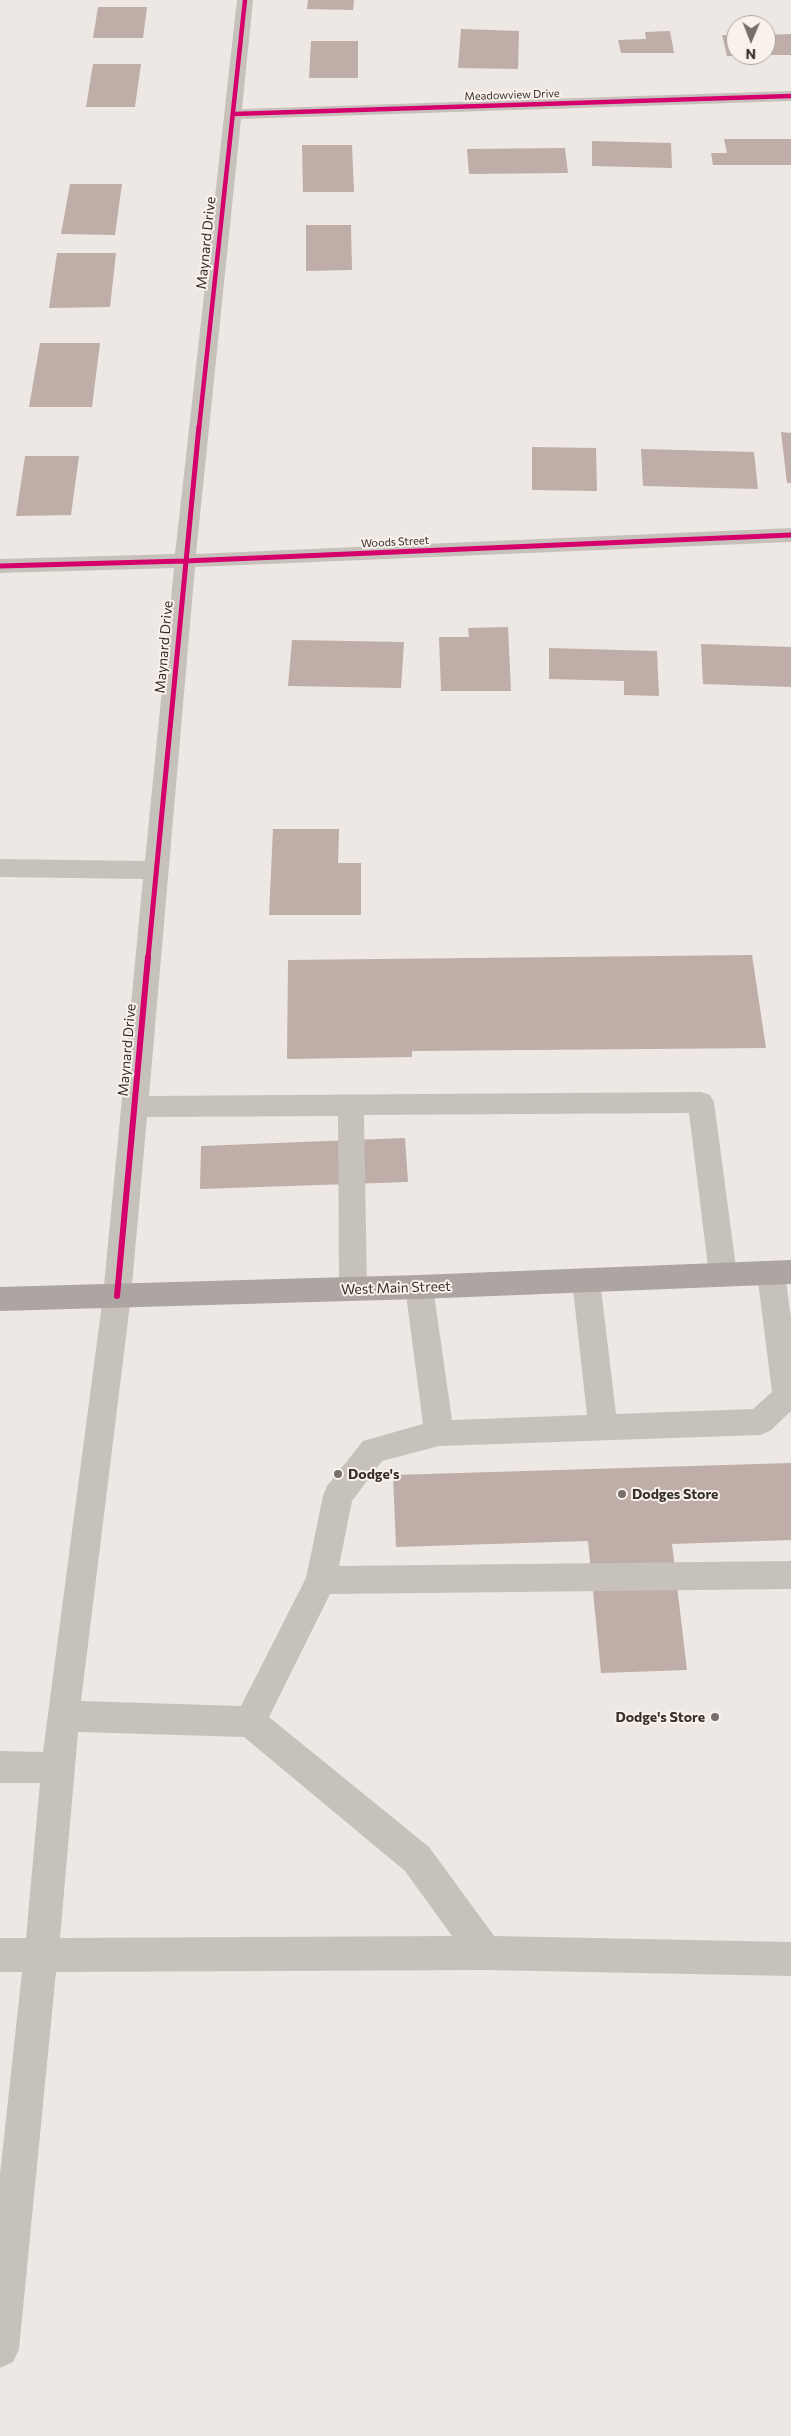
<!DOCTYPE html>
<style>
body{margin:0}
#map{position:relative;width:791px;height:2436px;overflow:hidden;background:#ede8e4;font-family:Commissioner,sans-serif}
canvas{display:block}
.north{position:absolute;left:726px;top:15px;width:50px;height:50px;box-sizing:border-box;background:#f9f2ec;border:1px solid #aba49e;border-radius:50%;rotate:181deg;font-size:14px;font-weight:700;line-height:20px;text-align:center;color:#372e2a}
.north::after{content:'';display:block;margin:auto;width:18px;height:22px;background:#776f6b;clip-path:polygon(50% 0,100% 100%,50% 72%,0 100%)}
</style>
<div id="map">
<canvas width="791" height="2436"></canvas>
<div class="north">N</div>
</div>
<script>
const ctx = document.querySelector('canvas').getContext('2d');
ctx.lineJoin = 'round';
function paint(path, color) { ctx.fillStyle = color; ctx.fill(path, 'evenodd'); }
const toPath = rows => new Path2D(rows.map(r => 'M' + r).join(''));
function strokePath(path, color, width, dash) { ctx.strokeStyle = color; ctx.lineWidth = width; ctx.lineCap = dash ? 'butt' : 'round'; ctx.setLineDash(dash || []); ctx.stroke(path); }
function label(font, color, halo, rows, align = 'center') {
  ctx.font = font + ' Commissioner,sans-serif'; ctx.lineWidth = 4; ctx.setLineDash([]); ctx.textBaseline = 'middle'; ctx.strokeStyle = halo; ctx.fillStyle = color; for (const [text, x, y, turn = 0] of rows) {
    ctx.save(); ctx.translate(x, y); ctx.rotate((+turn || 0) * Math.PI / 180); ctx.textAlign = isNaN(turn) ? turn : align; if (halo) ctx.strokeText(text, 0, 0); ctx.fillText(text, 0, 0); ctx.restore();
  }
}
const building = toPath([
 [308,0,354,0,353,10,307,9],
 [98,7,147,7,143,38,93,38],
 [461,29,519,31,518,69,458,68],
 [670,31,674,53,621,53,618,40,646,39,645,32],
 [791,34,791,55,766,55,766,35],
 [722,35,736,35,736,56,727,56],
 [311,41,358,41,358,78,309,78],
 [93,64,141,64,135,107,86,107],
 [724,139,791,139,791,165,713,165,711,153,727,153],
 [592,141,671,143,672,168,592,166],
 [302,145,352,145,354,192,303,192],
 [565,148,568,173,469,174,467,149],
 [70,184,122,184,115,235,61,234],
 [306,225,351,225,352,270,306,271],
 [57,253,116,253,110,307,49,308],
 [40,343,100,343,92,407,29,407],
 [781,432,791,433,791,483,787,483],
 [532,447,596,448,597,491,532,490],
 [641,449,754,452,758,489,643,486],
 [25,456,79,456,71,515,16,516],
 [508,627,511,691,441,691,439,637,469,637,468,628],
 [292,640,404,642,401,688,288,686],
 [701,644,791,647,791,687,703,684],
 [549,648,657,651,659,696,624,695,624,681,549,679],
 [273,829,339,829,338,863,361,863,361,915,269,915],
 [752,955,766,1048,412,1051,412,1057,287,1059,288,960],
 [405,1138,408,1182,200,1189,201,1146],
 [791,1463,791,1540,672,1544,687,1670,601,1673,588,1541,396,1547,393,1475]
]);
const minor = toPath([
 [237,0,253,0,242,109,791,91,791,101,241,119,196,554,791,528,791,542,195,567,149,1096,701,1092,710,1095,714,1102,737,1275,733,1283,723,1287,713,1283,709,1275,689,1113,364,1115,367,1289,363,1297,353,1301,343,1297,339,1289,338,1116,147,1117,131,1296,81,1701,241,1706,306,1578,323,1496,327,1486,363,1441,423,1424,405,1287,409,1279,419,1275,429,1279,433,1287,452,1420,587,1415,572,1280,576,1272,586,1268,596,1272,600,1280,616,1414,753,1409,772,1392,757,1273,761,1265,771,1261,781,1265,785,1273,791,1318,791,1411,770,1431,760,1435,439,1446,382,1461,352,1501,339,1566,791,1561,791,1589,330,1594,269,1717,429,1847,494,1936,791,1942,791,1976,485,1970,56,1972,19,2349,13,2362,0,2368,0,2174,22,1972,0,1972,0,1938,26,1938,40,1783,0,1783,0,1751,43,1752,103,1296,143,879,0,877,0,859,145,861,174,568,0,573,0,559,175,554,237,0],
 [78,1732,244,1737,405,1871,452,1936,60,1938,78,1732]
]);
const major = toPath([
 [791,1260,791,1284,419,1299,0,1311,0,1287,419,1275,791,1260]
]);
const cyclewayFar2 = toPath([
 [233,114,791,96],
 [199,428,245,0]
]);
const cyclewayFar1 = toPath([
 [0,566,185,561,791,535],
 [148,958,199,426]
]);
const cycleway = toPath([
 [117,1296,148,957]
]);
const markers = [
 [338,1474,5,"#776f6b"],
 [622,1494,5,"#776f6b"],
 [715,1717,5,"#776f6b"]
];
const farStreetnames = [
 ["Meadowview Drive",512,95,-2],
 ["Woods Street",395,542,-3]
];
const streetNames = [
 ["Maynard Drive",206,243,-84],
 ["Maynard Drive",164,647,-85],
 ["Maynard Drive",127,1050,-85],
 ["West Main Street",396,1288,-2]
];
const poiNames = [
 ["Dodge's",348,1474],
 ["Dodges Store",632,1494],
 ["Dodge's Store",705,1717,"right"]
];
paint(building, '#bfada7');
paint(minor, '#c7c1bc');
paint(major, '#aca5a1');
strokePath(cyclewayFar2, '#d6006c', 4.5);
strokePath(cyclewayFar1, '#d6006c', 5);
strokePath(cycleway, '#d6006c', 6);
for (const [x, y, r, color] of markers) { const dot = new Path2D(); dot.arc(x, y, r, 0, 2 * Math.PI); ctx.fillStyle = color; ctx.fill(dot); strokePath(dot, '#f9f2ec', 2); }
label('11px', '#372e2a', '#f9f2ec', farStreetnames);
label('14px', '#372e2a', '#f9f2ec', streetNames);
label('bold 14px', '#372e2a', '#f9f2ec', poiNames, 'left');
</script>
